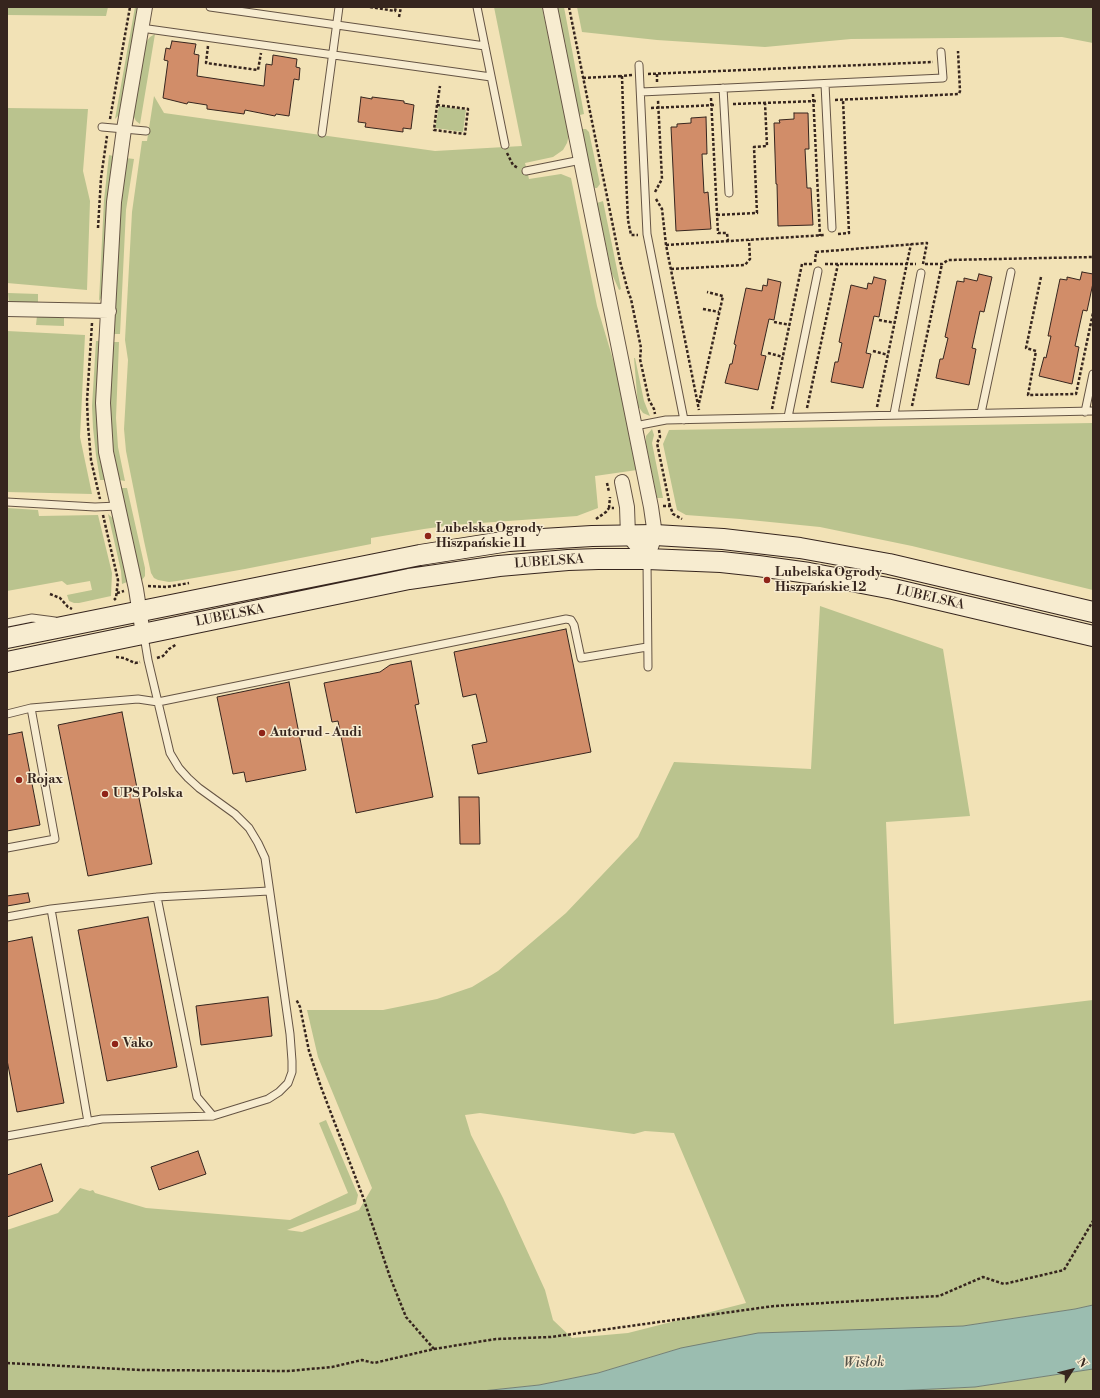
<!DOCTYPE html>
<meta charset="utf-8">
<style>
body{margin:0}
#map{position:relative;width:1100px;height:1398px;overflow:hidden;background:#f2e2b6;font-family:"Libre Bodoni",serif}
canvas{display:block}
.frame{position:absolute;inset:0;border:8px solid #36251e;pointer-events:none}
.north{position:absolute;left:1052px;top:1350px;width:40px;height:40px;-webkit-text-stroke:3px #f7ecd0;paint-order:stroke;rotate:54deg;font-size:11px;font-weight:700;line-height:16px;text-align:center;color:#36251e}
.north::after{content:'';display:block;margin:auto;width:14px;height:18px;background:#36251e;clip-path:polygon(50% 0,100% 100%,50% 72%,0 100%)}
</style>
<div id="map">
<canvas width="1100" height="1398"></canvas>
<div class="frame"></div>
<div class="north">N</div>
</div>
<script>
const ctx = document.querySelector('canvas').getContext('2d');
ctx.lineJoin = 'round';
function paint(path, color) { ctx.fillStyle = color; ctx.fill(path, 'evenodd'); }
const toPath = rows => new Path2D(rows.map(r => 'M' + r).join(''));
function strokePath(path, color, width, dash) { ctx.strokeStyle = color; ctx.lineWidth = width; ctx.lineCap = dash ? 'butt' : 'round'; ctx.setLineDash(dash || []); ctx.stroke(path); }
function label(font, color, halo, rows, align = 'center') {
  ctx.font = font + ' "Libre Bodoni",serif'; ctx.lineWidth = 3; ctx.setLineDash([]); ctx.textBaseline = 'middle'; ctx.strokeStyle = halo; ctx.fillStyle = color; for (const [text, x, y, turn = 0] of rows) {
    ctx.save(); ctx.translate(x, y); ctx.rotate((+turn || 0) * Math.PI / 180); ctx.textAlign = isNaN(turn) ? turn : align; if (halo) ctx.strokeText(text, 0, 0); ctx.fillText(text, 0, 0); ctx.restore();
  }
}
const green = toPath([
 [7,7,108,7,106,16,7,15],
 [135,7,140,7,120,114,115,119],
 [494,7,542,7,569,135,567,143,563,150,553,157,525,163,529,179,561,174,571,178,597,306,617,373,637,470,595,476,598,508,577,516,453,525,424,529,371,538,371,544,245,569,177,581,169,582,158,580,154,578,151,573,144,541,126,451,124,429,128,360,125,340,132,212,142,141,147,141,154,96,164,113,435,151,522,146],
 [557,7,564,7,584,114,580,115,578,112,565,42,564,41],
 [577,7,1093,7,1093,43,1062,37,851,39,765,47,657,40,582,32],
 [155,34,140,124,136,121,133,115,146,42,150,37],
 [439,106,466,110,463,132,435,128],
 [7,108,88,109,83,171,90,201,87,290,7,283],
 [582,129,586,129,589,132,600,184,597,188,595,188,593,185],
 [109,155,113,156,110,182,103,295,99,301,104,200],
 [126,158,134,159,126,210,120,334,114,334,121,198],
 [603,201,621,289,619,290,612,274,597,203],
 [8,293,38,294,38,302,9,303],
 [37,316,64,317,64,326,36,325],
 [7,331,85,335,80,437,92,494,7,492],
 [96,341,101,341,106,480,100,480,96,455,93,428,92,406],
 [113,342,119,342,116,418,118,447,125,481,119,480,111,435,110,397],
 [634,358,635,358,644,401,650,416,643,413,638,406],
 [1093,423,1093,590,912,546,820,527,740,519,686,515,677,510,663,444,669,430],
 [652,429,654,435,652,443,663,498,657,498,646,444,646,436],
 [121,488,127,488,145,568,145,576,142,580,139,572],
 [7,508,38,510,39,516,98,515,112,573,111,596,79,603,74,603,69,601,67,595,92,590,90,581,67,585,62,581,7,591],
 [108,514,115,520,128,579,127,582,122,584,121,571],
 [820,606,943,649,970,816,886,822,894,1024,1093,1000,1093,1305,1075,1309,963,1326,681,1348,598,1373,539,1385,482,1391,7,1391,7,1230,58,1213,80,1188,90,1191,93,1190,95,1193,146,1208,290,1220,348,1193,319,1123,326,1120,358,1195,356,1204,287,1230,302,1232,359,1210,372,1188,318,1057,307,1010,383,1010,437,999,472,987,498,971,566,913,638,837,674,762,811,769],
 [480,1113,634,1134,645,1131,674,1133,746,1303,628,1333,572,1338,553,1320,545,1290,503,1198,471,1135,465,1115],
 [1093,1369,1093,1391,892,1391,975,1387]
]);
const water = toPath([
 [1093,1305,1093,1369,975,1387,892,1391,482,1391,539,1385,598,1373,681,1348,758,1333,963,1326,1075,1309,1093,1305]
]);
const building = toPath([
 [172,41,196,44,194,54,199,55,197,76,264,86,266,64,272,65,273,55,297,59,296,67,300,68,299,80,294,79,289,116,276,114,275,116,245,110,244,114,207,109,207,105,188,102,187,104,163,98,168,61,164,60,166,48,170,49,172,41],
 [361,97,372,99,372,97,404,101,404,103,414,105,411,129,403,128,403,132,365,127,366,123,358,122,361,97],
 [794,113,808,113,809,149,805,149,807,188,811,188,813,225,778,226,777,184,776,184,774,123,780,123,779,120,794,119,794,113],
 [706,117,707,154,702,154,704,193,708,192,711,229,676,231,671,127,677,127,677,124,691,123,691,118,706,117],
 [1082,272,1093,274,1093,283,1087,311,1083,310,1075,346,1079,347,1072,384,1039,376,1044,357,1046,358,1051,336,1048,336,1060,279,1067,280,1067,277,1080,280,1082,272],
 [979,274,992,277,984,312,980,311,972,348,976,349,969,385,936,378,940,359,943,359,948,338,945,337,957,281,964,282,964,278,977,281,979,274],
 [874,277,886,280,879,317,874,316,866,353,871,354,863,388,831,382,835,362,838,362,842,343,839,342,851,285,867,289,868,283,872,284,874,277],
 [768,279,781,282,774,320,769,319,761,355,766,356,758,390,725,383,730,364,732,364,736,345,734,344,746,288,762,291,763,285,767,286,768,279],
 [566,629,591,752,478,774,472,745,487,742,476,694,463,697,454,652,566,629],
 [411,661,419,704,415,705,433,797,356,813,338,721,332,722,324,683,380,672,390,665,411,661],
 [289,682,306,770,246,782,244,772,233,774,217,697,289,682],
 [122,712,152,864,88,876,58,725,122,712],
 [22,732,40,825,7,831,7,735,22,732],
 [459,797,479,797,480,844,460,844,459,797],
 [28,893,30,902,7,906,7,896,28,893],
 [148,917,177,1067,107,1081,78,930,148,917],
 [32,937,64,1103,17,1112,7,1060,7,942,32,937],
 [268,997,272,1036,201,1045,196,1006,268,997],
 [198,1151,206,1174,159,1190,151,1167,198,1151],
 [41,1164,53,1201,7,1217,7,1175,41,1164]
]);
const path = toPath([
 [370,7,395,11,396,7],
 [569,7,620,261,628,291,631,299,641,348,640,359,649,400,654,409,655,414],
 [399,17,401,7],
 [208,46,206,63,258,70,261,53],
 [648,74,933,62],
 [657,74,657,83],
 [632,75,622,76,623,109,628,220,631,235,638,235],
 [583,78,622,76],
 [813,94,820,236],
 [711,98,718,233,727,233,728,241],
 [835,100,959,94,960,91,958,51],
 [733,104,818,101],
 [437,105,468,109,465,134,434,130,437,105,440,86],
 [651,108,716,105],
 [110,119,130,7],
 [507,153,513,165,518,168],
 [655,192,662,179,658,100],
 [656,199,662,209,666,245,699,410],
 [717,215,757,213,754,147,767,146,765,103],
 [98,228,101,178,107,136],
 [838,234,849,233,843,100],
 [666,245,825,235],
 [815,262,816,252,927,243,923,264],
 [825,264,916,264],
 [925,264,942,264,948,260,1093,257],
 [671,269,745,265,750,259,749,240],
 [1041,277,1026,348,1036,351,1028,395,1076,394,1093,313],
 [703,309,719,312],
 [879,320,895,323],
 [774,322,790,325],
 [92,323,87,401,88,425,91,460,100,499],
 [873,351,888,355],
 [768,353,783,357],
 [699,403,723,296,707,292],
 [912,406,942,264],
 [877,407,911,244],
 [807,408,838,264],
 [772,409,802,264,812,264],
 [659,430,660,437,657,443,670,506],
 [607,483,609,492],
 [663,506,670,506,673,514,682,519],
 [609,508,610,497],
 [103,515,118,580,116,598,114,600],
 [596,519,606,512,609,508,614,508],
 [148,586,167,587,189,583],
 [117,593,124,591],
 [50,594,60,598,68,607,72,609],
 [116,657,124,658,135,663,140,662],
 [157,658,163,656,169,649,177,644],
 [434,1349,496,1339,551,1337,774,1306,939,1296,983,1277,1004,1284,1064,1270,1093,1221],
 [7,1363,140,1370,288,1371,332,1367,362,1360,374,1363,434,1349,406,1317,390,1277,363,1197,321,1087,309,1051,300,1007,296,999]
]);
const service = toPath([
 [210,7,485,46],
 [477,7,505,145],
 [141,28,491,77],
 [639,65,647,234,684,420],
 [825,84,832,228],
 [723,88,729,193],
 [641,92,943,78,941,52],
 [102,127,146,131],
 [322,133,339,7],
 [526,171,581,160],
 [1085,412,1093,374],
 [981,413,1011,272],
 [894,414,921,273],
 [788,417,818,271],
 [635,426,666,420,1093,411],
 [7,502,95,507,118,506],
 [647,561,648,667],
 [7,623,32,618,55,621],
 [31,708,138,699,158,702,566,619,571,620,574,625,581,658,647,647],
 [7,714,31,708,55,839,7,848],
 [157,897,197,1097,213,1116],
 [51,909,157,897,269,891],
 [7,917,51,909,88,1122],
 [7,1136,102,1119,213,1116,268,1099,279,1092,288,1083,292,1072,292,1061,290,1034,265,858,258,843,249,828,235,814,199,788,188,778,179,768,170,753,148,660,144,636]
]);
const minor = toPath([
 [550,7,651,507,655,535,647,559],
 [7,309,109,311],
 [622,482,627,507,628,535,647,559],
 [143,634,136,589,106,452,103,403,114,202,124,129,145,7]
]);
const secondary = toPath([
 [7,638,420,555,509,541,592,536,655,535,723,539,800,548,889,564,1093,612],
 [7,662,409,579,499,566,568,560,598,559,647,559,721,562,758,566,809,573,893,589,1093,636]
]);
const markers = [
 [428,536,4,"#8f2418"],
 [767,580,4,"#8f2418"],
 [262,733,4,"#8f2418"],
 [19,780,4,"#8f2418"],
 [105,794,4,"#8f2418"],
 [115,1044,4,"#8f2418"]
];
const poiNames = [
 ["Lubelska Ogrody",436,529],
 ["Hiszpańskie 11",436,544],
 ["Lubelska Ogrody",775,573],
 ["Hiszpańskie 12",775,588],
 ["Autorud - Audi",270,733],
 ["Rojax",27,780],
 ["UPS Polska",113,794],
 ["Vako",123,1044]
];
const streetNames = [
 ["LUBELSKA",549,562,-4],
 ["LUBELSKA",930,598,13],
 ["LUBELSKA",230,616,-11]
];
const waterNames = [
 ["Wisłok",864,1363,-2]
];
paint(green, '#bac38e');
paint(water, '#9bbdb0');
strokePath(water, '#738076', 1);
paint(building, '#d18d69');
strokePath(building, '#36251e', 1);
strokePath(service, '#655444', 9);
strokePath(minor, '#655444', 16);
strokePath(secondary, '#36251e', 22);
strokePath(path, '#36251e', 2.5, [3, 2]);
strokePath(service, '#f7ecd0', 7);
strokePath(minor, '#f7ecd0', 14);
strokePath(secondary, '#f7ecd0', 20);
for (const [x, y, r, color] of markers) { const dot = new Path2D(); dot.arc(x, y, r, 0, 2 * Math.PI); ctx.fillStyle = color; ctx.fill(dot); strokePath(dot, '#f7ecd0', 1.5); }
label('bold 13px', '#36251e', '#f7ecd0', poiNames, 'left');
label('13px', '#36251e', '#f7ecd0', streetNames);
label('italic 14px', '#54534a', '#f7ecd0', waterNames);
</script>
